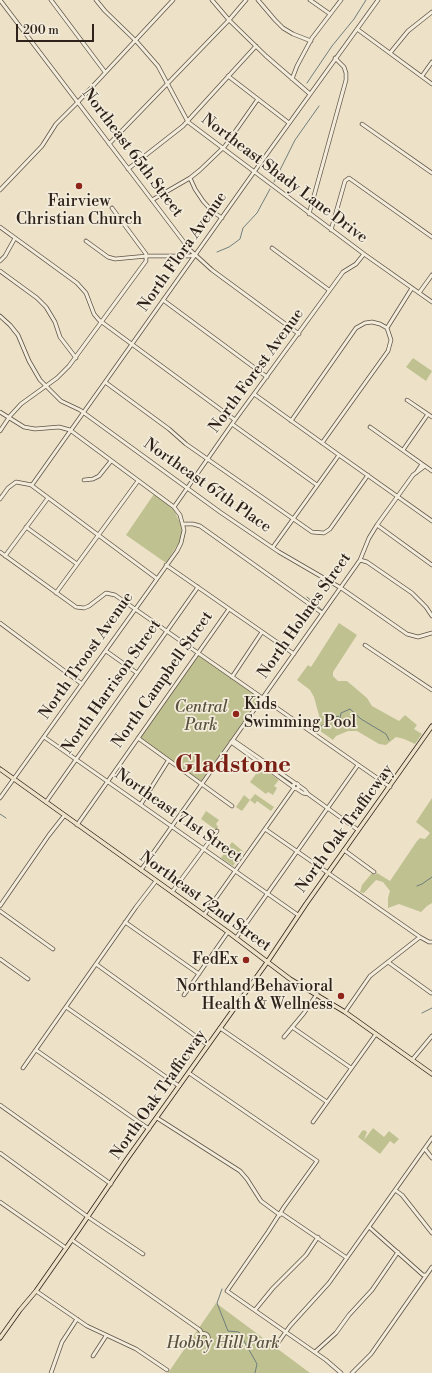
<!DOCTYPE html>
<style>
body{margin:0}
#map{position:relative;width:432px;height:1373px;overflow:hidden;background:#ede2c8;font-family:"Libre Bodoni",serif}
canvas{display:block}
.scale{position:absolute;left:16px;top:24px;width:78px;height:18px;box-sizing:border-box;border:2px solid #2e221a;border-top:0;padding-left:5px;font-size:12px;line-height:14px;white-space:nowrap;color:#2e221a;-webkit-text-stroke:3px #f3ecdb;paint-order:stroke}
</style>
<div id="map">
<canvas width="432" height="1373"></canvas>
<div class="scale">200 m</div>
</div>
<script>
const ctx = document.querySelector('canvas').getContext('2d');
ctx.lineJoin = 'round';
function paint(path, color) { ctx.fillStyle = color; ctx.fill(path, 'evenodd'); }
const toPath = rows => new Path2D(rows.map(r => 'M' + r).join(''));
function strokePath(path, color, width, dash) { ctx.strokeStyle = color; ctx.lineWidth = width; ctx.lineCap = dash ? 'butt' : 'round'; ctx.setLineDash(dash || []); ctx.stroke(path); }
function label(font, color, halo, rows, align = 'center') {
  ctx.font = font + ' "Libre Bodoni",serif'; ctx.lineWidth = 3.5; ctx.setLineDash([]); ctx.textBaseline = 'middle'; ctx.strokeStyle = halo; ctx.fillStyle = color; for (const [text, x, y, turn = 0] of rows) {
    ctx.save(); ctx.translate(x, y); ctx.rotate((+turn || 0) * Math.PI / 180); ctx.textAlign = isNaN(turn) ? turn : align; if (halo) ctx.strokeText(text, 0, 0); ctx.fillText(text, 0, 0); ctx.restore();
  }
}
const green = toPath([
 [413,358,432,371,426,381,406,367],
 [154,494,174,510,181,525,182,533,180,541,166,563,126,535],
 [339,623,357,635,333,672,333,676,338,681,347,681,367,698,372,706,399,721,405,715,417,725,414,729,422,734,415,744,404,739,396,737,386,745,379,744,357,731,348,731,336,736,333,740,313,726,320,719,314,697,310,690,297,680,308,665,311,667],
 [199,655,260,698,201,781,140,738],
 [261,767,279,780,274,786,277,788,273,795,268,792,266,794,250,782],
 [255,794,274,807,271,811,257,801,255,804,250,800,242,811,236,807,244,795,250,800],
 [432,798,432,903,427,906,421,912,399,904,388,908,388,898,390,891,383,882,376,880,364,893,360,892,362,885,372,873,375,875,377,873,390,881,417,841,420,838,425,839,430,833,416,822],
 [206,811,219,820,216,824,218,827,216,830,201,819],
 [232,842,244,852,233,866,221,858],
 [373,1128,384,1137,389,1131,399,1139,394,1144,390,1141,380,1154,358,1137,362,1131,364,1130,367,1132,364,1140],
 [216,1303,310,1373,168,1373]
]);
const stream = toPath([
 [307,83,332,46,354,19,366,0],
 [274,182,295,140,319,106],
 [217,252,229,247,240,239,243,228,257,213,270,189],
 [307,597,322,610],
 [321,726,326,724,326,720,329,717,333,718,338,716,340,718,341,713,350,709,361,719,386,734,389,740],
 [0,814,6,818],
 [417,886,422,884,432,877],
 [422,1013,432,1008],
 [222,1289,217,1303,228,1331,239,1332,257,1364,255,1373]
]);
const minor = toPath([
 [0,0,190,250,212,270,299,334],
 [51,0,105,72],
 [96,0,105,11,137,42,158,66,188,122,364,254,432,302],
 [212,0,229,20,266,56,310,94],
 [258,0,275,20,283,28,293,34,311,41],
 [310,0,330,14],
 [357,29,432,84],
 [390,53,408,31,432,12],
 [228,76,289,123],
 [422,76,432,62],
 [292,79,297,66,312,38,341,0],
 [362,124,432,173],
 [109,144,229,20,246,0],
 [128,169,183,126,256,46],
 [190,178,195,189,203,201,213,212,222,218],
 [0,190,42,146,56,124,78,102,173,0],
 [152,200,190,178,200,170,225,146,258,99],
 [309,214,346,80,346,73,344,67,335,58],
 [0,227,77,283,86,293,94,314,99,320,235,420],
 [331,230,345,181,349,178,432,237],
 [86,241,108,257,115,259,147,256,189,256,195,255],
 [272,248,329,290],
 [0,261,5,256,15,238],
 [0,271,37,298,46,307,55,322,60,337,76,358],
 [419,293,432,275],
 [163,300,267,377],
 [0,316,10,325,18,335,29,361,40,380,61,401,80,410,220,512,279,552,341,588,407,634,418,637,432,633],
 [387,328,412,288],
 [105,382,169,429,186,444,312,532,324,533,330,529,368,475],
 [254,394,339,455,432,521],
 [407,400,432,417],
 [0,412,24,427,35,429,59,427,70,430,174,507,180,515,184,530,181,543,177,551,0,798],
 [291,421,356,328,365,323,372,322,380,324,387,328],
 [232,424,317,485],
 [370,427,432,471],
 [0,431,10,416,21,404,57,378,69,366,146,261,146,254,112,208],
 [322,443,388,351,391,340,387,328],
 [403,450,428,414],
 [416,473,422,464],
 [84,480,93,479,99,476,111,461],
 [31,485,156,578],
 [0,499,8,488,16,482,32,485,254,172,378,0],
 [174,507,232,424,343,272,356,264,364,254],
 [183,524,193,524,200,526,322,613],
 [377,525,432,565],
 [26,527,77,564],
 [273,547,339,455],
 [0,552,76,607,84,608,89,606,106,593,115,595,390,787],
 [5,556,48,498],
 [360,560,367,562,412,593,426,607,432,616],
 [166,565,294,654],
 [56,593,138,481],
 [0,623,82,684],
 [365,645,432,690],
 [106,651,137,673],
 [232,677,262,632],
 [44,737,298,915],
 [138,738,232,806],
 [233,740,295,783],
 [231,742,293,787],
 '293.5 786a2.5 2.5 0 1 1 5 0a2.5 2.5 0 1 1-5 0Z',
 [298,785,305,790,308,794,358,830],
 [297,789,303,793,308,794],
 [46,802,198,587],
 [141,804,168,761],
 [77,825,229,609],
 [265,829,420,937,429,942,432,942],
 [344,850,374,872],
 [141,870,360,560,369,538,377,525,413,475,425,466],
 [172,892,217,831],
 [0,906,49,835,64,816],
 [0,911,53,949],
 [204,915,294,788],
 [125,922,199,974],
 [236,938,358,765],
 [0,959,28,979],
 [388,962,431,993],
 [96,964,208,1045],
 [184,995,228,932],
 [66,1007,179,1086],
 [345,1012,370,976,420,937],
 [292,1027,351,1068],
 [220,1028,327,1102],
 [284,1037,304,1013,317,994],
 [36,1050,149,1129],
 [412,1060,432,1036],
 [23,1068,136,907,156,881],
 [189,1073,317,1161,284,1207,268,1232,227,1291,326,1360,341,1373],
 [0,1105,111,1184],
 [157,1118,240,1171,247,1179,261,1201,280,1215],
 [313,1122,376,1034],
 [425,1149,432,1158],
 [0,1153,88,1217,143,1254],
 [395,1190,402,1195,432,1233],
 [0,1202,66,1248],
 [281,1213,347,1258],
 [369,1227,423,1275,426,1275],
 [72,1240,200,1330,202,1334],
 [36,1291,87,1326,136,1349,167,1370],
 [255,1310,273,1288,306,1255,318,1237],
 '199.5 1338a4.5 4.5 0 1 1 9 0a4.5 4.5 0 1 1-9 0Z',
 [275,1347,290,1326,329,1283,432,1138],
 [315,1352,336,1333,349,1315,372,1290,398,1252],
 [93,1356,106,1336],
 [51,1373,62,1342,77,1319],
 [352,1373,371,1354,432,1267]
]);
const major = toPath([
 [0,769,228,932,290,979,345,1012,432,1074],
 [0,1338,20,1310,36,1291,78,1231,127,1159,268,961,306,904,432,726]
]);
const markers = [
 [79,186,4,"#8f2418"],
 [236,714,4,"#8f2418"],
 [246,960,4,"#8f2418"],
 [341,996,4,"#8f2418"]
];
const streetNames = [
 ["Northeast 65th Street",132,153,53],
 ["Northeast Shady Lane Drive",284,179,37],
 ["North Flora Avenue",183,252,-55],
 ["North Forest Avenue",257,371,-54],
 ["Northeast 67th Place",207,486,35],
 ["North Holmes Street",305,616,-55],
 ["North Troost Avenue",87,656,-55],
 ["North Campbell Street",163,680,-55],
 ["North Harrison Street",112,687,-55],
 ["Northeast 71st Street",178,816,35],
 ["North Oak Trafficway",345,829,-54],
 ["Northeast 72nd Street",205,902,36],
 ["North Oak Trafficway",159,1095,-55]
];
const poiNames = [
 ["Fairview",79,202,"center"],
 ["Christian Church",79,220,"center"],
 ["Kids",244,705,"left"],
 ["Swimming Pool",244,723,"left"],
 ["FedEx",238,960],
 ["Northland Behavioral",333,987],
 ["Health & Wellness",333,1005]
];
const parkNames = [
 ["Central",201,708],
 ["Park",201,726],
 ["Hobby Hill Park",223,1344]
];
const townNames = [
 ["Gladstone",233,766]
];
paint(green, '#bfc191');
strokePath(stream, '#6f7e7c', 1);
strokePath(minor, '#5e5246', 4.5);
strokePath(major, '#2e221a', 5);
strokePath(minor, '#f3ecdb', 3);
strokePath(major, '#ede2c8', 3.5);
for (const [x, y, r, color] of markers) { const dot = new Path2D(); dot.arc(x, y, r, 0, 2 * Math.PI); ctx.fillStyle = color; ctx.fill(dot); strokePath(dot, '#f3ecdb', 1.5); }
label('16px', '#2e221a', '#f3ecdb', streetNames);
label('16px', '#2e221a', '#f3ecdb', poiNames, 'right');
label('italic 16px', '#5a523e', '#f3ecdb', parkNames);
label('bold 24px', '#7a1f14', '#f3ecdb', townNames);
</script>
